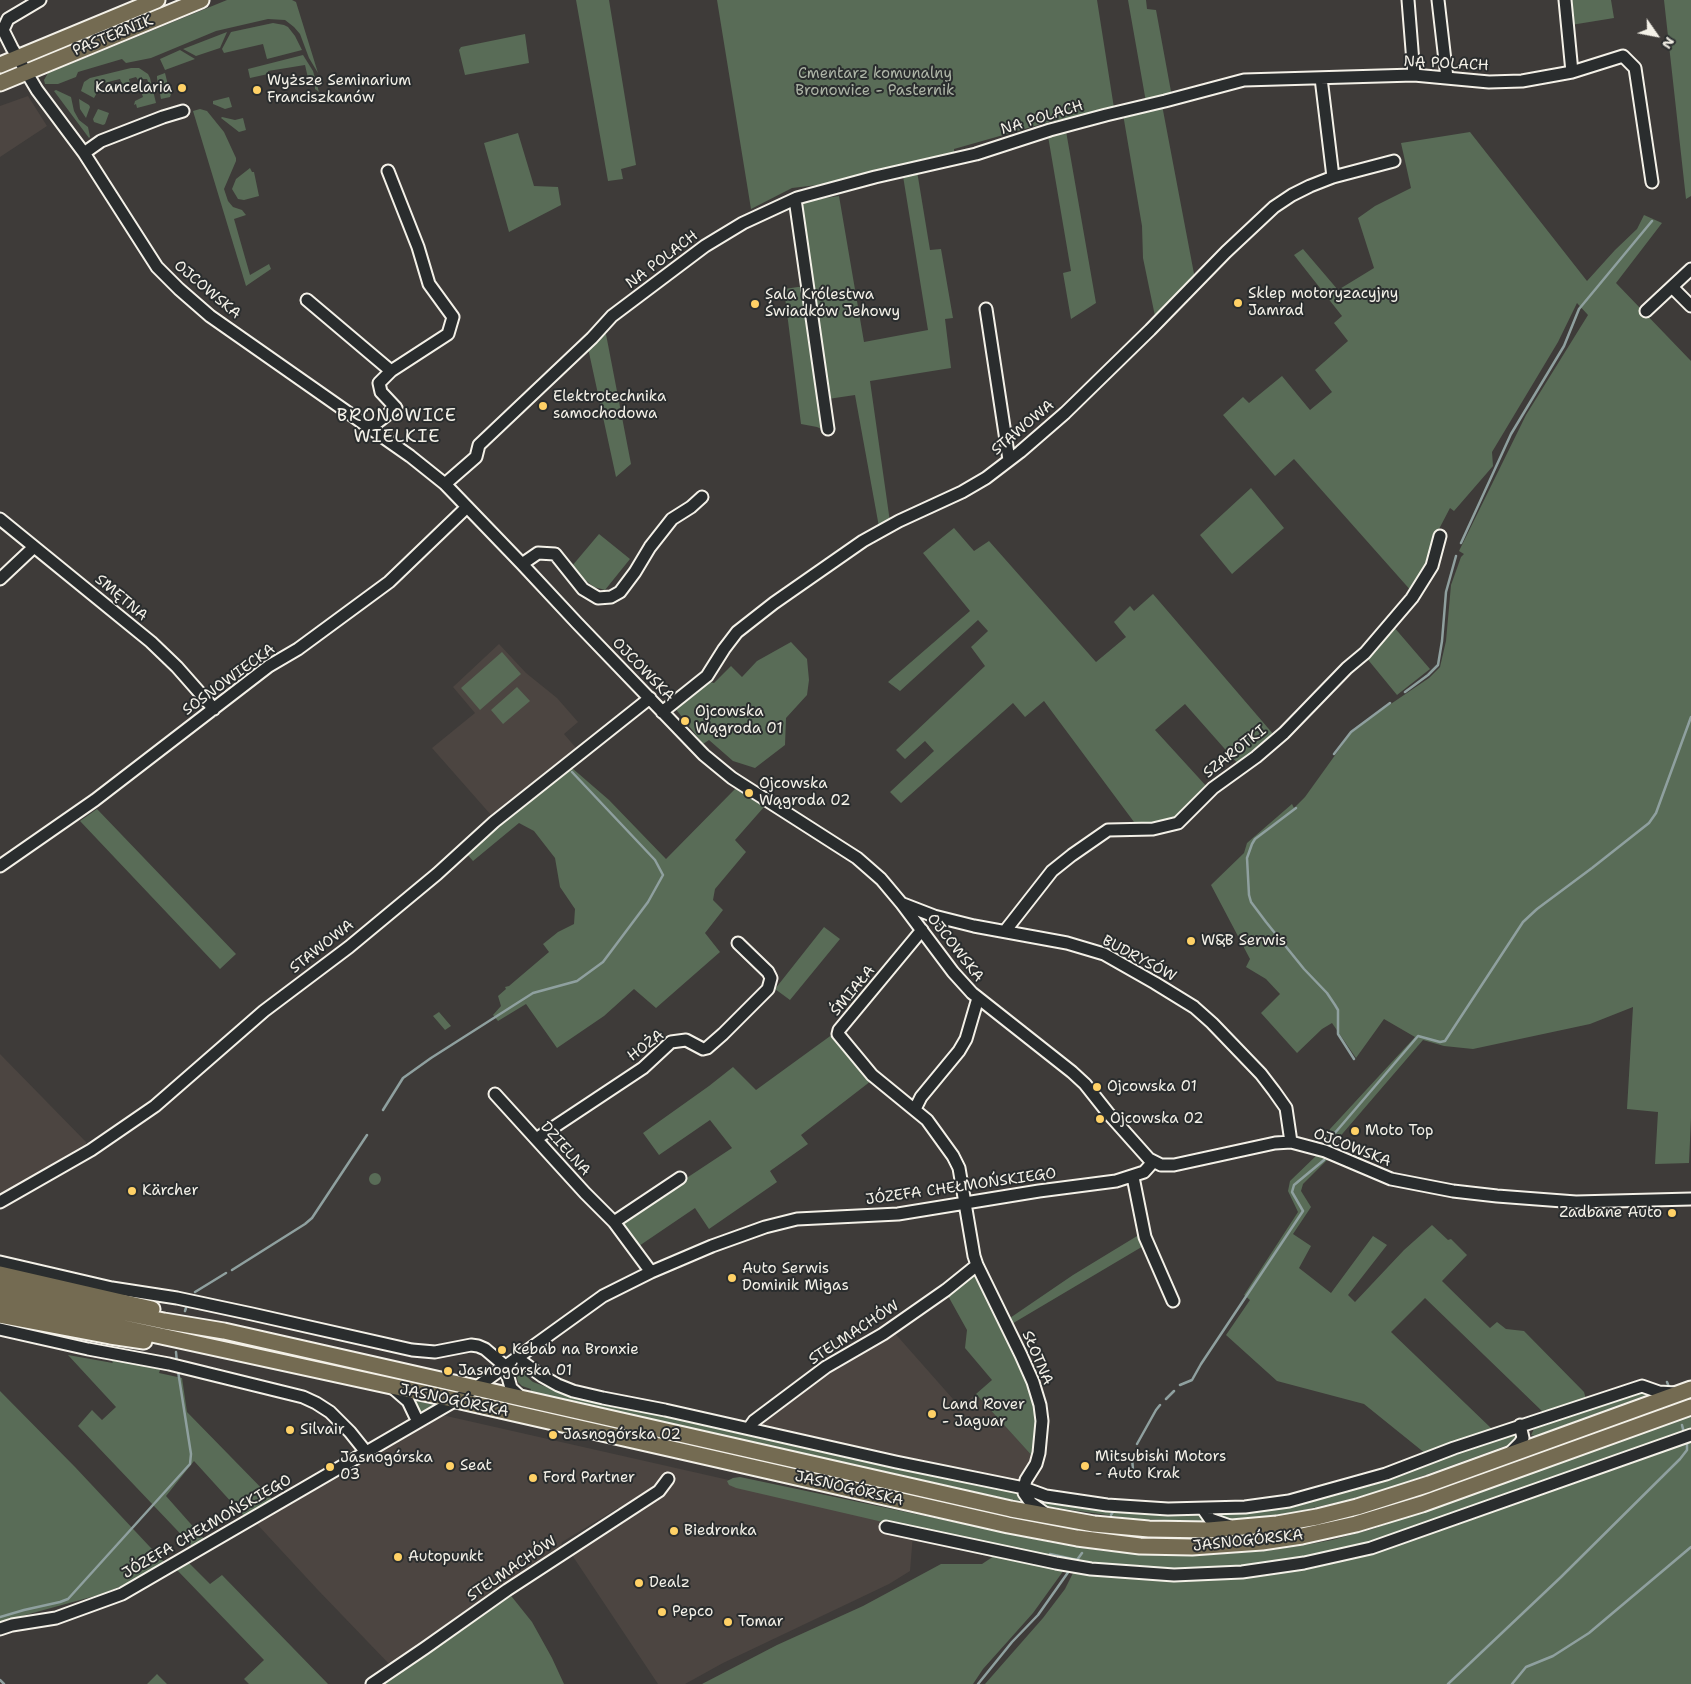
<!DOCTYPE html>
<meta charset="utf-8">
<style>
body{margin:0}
#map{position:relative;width:1691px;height:1684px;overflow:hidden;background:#3e3b39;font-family:"Shantell Sans",sans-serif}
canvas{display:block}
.north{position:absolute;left:1631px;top:10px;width:50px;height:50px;-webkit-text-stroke:4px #2a2d2e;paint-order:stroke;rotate:123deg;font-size:14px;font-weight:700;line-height:20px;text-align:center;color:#f4f1e8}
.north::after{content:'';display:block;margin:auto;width:18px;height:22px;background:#f4f1e8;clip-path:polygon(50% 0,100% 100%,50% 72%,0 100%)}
</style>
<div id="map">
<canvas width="1691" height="1684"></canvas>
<div class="north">N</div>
</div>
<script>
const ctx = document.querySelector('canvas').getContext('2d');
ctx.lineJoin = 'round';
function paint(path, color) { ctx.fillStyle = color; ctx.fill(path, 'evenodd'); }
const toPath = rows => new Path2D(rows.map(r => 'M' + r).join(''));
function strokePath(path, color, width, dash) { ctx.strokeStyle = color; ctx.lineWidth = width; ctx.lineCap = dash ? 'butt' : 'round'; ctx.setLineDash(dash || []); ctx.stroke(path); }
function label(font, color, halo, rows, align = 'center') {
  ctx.font = font + ' "Shantell Sans",sans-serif'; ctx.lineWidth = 4; ctx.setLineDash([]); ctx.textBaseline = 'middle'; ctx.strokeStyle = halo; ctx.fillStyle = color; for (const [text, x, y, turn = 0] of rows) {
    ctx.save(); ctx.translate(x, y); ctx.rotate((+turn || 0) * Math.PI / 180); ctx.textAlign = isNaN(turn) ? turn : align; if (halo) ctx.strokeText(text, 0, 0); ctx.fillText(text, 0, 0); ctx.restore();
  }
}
const built = toPath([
 [28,96,47,126,0,157,0,106],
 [499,644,526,673,557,698,578,722,564,734,576,748,491,815,432,748,475,713,453,687],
 [0,1054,87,1143,0,1197],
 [892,1330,960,1407,976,1394,1034,1458,1025,1474,1018,1484,760,1427,758,1422,829,1369],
 [442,1415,914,1522,910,1571,889,1584,723,1663,685,1684,658,1684,570,1552,623,1516,618,1508,562,1542,560,1551,392,1667,317,1589,256,1523]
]);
const green = toPath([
 [227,0,292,0,296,2,318,73,309,58,300,34,294,27,285,20,268,19,216,31,151,58,126,63,122,59,78,72,76,77,58,84,45,84,44,80,48,73,53,71],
 [576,0,609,0,636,165,621,169,623,179,608,181],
 [717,0,1097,0,1114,108,1049,122,954,149,954,153,826,184,792,188,751,209],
 [1128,0,1146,0,1147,9,1156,10,1172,97,1146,102],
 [1568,0,1611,0,1614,18,1571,25],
 [1664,0,1691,0,1691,196,1686,199],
 [273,23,284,25,288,27,295,36,302,50,267,59,263,44,224,53,222,49,231,32],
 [227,32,220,48,196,56,183,49],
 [525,34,529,63,465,75,459,50,461,47],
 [180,50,195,59,165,70,160,59],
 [303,55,313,71,319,92,315,89,315,84,313,83,307,84,306,79,308,78,305,65,268,71,268,74,250,78,248,69],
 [131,68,139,68,148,74,150,78,156,103,137,108,136,104,134,105,135,101,143,97,142,94,147,93,147,91,150,86,147,79,142,79,142,77,138,80,136,77,129,79,130,83,125,85,122,84,120,79,96,85,96,87,99,89,94,98,81,91,84,82,90,78],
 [165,73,167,81,167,87,171,90,171,94,170,97,161,99,157,78,157,76],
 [56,90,71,97,74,111,79,120,88,127,90,137,89,138,54,91],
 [229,97,232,107,225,109,213,104,213,101],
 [79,99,89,105,90,107,86,118,80,109],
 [1162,105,1195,279,1156,321,1143,258,1142,226,1123,114],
 [98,109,109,113,105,124,103,125,94,122,93,119],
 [200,109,207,111,224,132,236,158,236,161,224,189,228,201,233,207,242,210,246,215,234,219,250,275,269,264,271,269,246,286,193,111],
 [222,117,235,120,243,118,246,130,239,132,221,118],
 [1066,131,1096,303,1071,319,1063,273,1071,271,1048,136],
 [1470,132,1587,281,1615,250,1637,229,1644,215,1662,223,1616,283,1691,361,1691,1118,1689,1163,1655,1164,1658,1112,1627,1109,1633,1007,1590,1024,1473,1049,1444,1046,1423,1040,1331,1147,1324,1143,1330,1129,1415,1037,1384,1019,1356,1058,1332,1023,1322,1029,1297,1053,1261,1013,1280,994,1266,979,1246,967,1250,959,1211,885,1244,853,1247,843,1292,804,1294,808,1305,797,1351,733,1379,712,1429,678,1440,667,1446,641,1451,585,1461,557,1464,554,1459,551,1526,415,1588,315,1577,303,1558,342,1492,452,1493,466,1454,511,1450,508,1438,531,1433,550,1413,593,1294,459,1275,476,1223,415,1243,397,1249,403,1282,376,1310,410,1332,392,1315,370,1348,341,1334,323,1342,316,1294,255,1303,249,1338,290,1374,268,1358,218,1375,206,1411,188,1401,143],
 [518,133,534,186,558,187,561,205,509,232,484,143],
 [250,168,252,172,254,172,259,196,244,200,238,199,232,189,236,179],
 [917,171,930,250,941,249,953,318,945,319,951,368,870,381,890,522,879,527,855,395,828,399,826,431,817,427,801,424,784,289,805,286,792,203,839,196,864,342,928,330,903,176],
 [605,329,631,464,616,477,588,348],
 [1251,488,1284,528,1232,574,1200,535],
 [954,528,974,551,989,541,1096,662,1126,637,1114,622,1130,606,1134,611,1153,594,1274,735,1239,765,1185,704,1155,730,1208,788,1179,816,1165,822,1134,822,1044,701,1025,717,1013,703,901,803,890,792,934,751,925,741,905,759,896,750,985,666,971,647,988,631,978,620,900,691,888,682,970,611,923,553],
 [599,534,630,559,605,590,594,587,584,579,572,566],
 [1393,626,1430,669,1397,695,1365,656],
 [791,642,807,659,809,680,807,695,786,718,785,745,755,768,733,761,709,740,703,744,675,708,709,682,714,683,731,666,742,677,757,661],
 [502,652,521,674,480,710,461,688],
 [517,687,530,701,503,724,491,710],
 [572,768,609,800,666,859,736,788,764,807,735,840,746,852,715,889,713,900,723,910,705,933,720,952,656,1008,634,989,604,1016,557,1048,526,1004,498,1021,493,1015,501,1006,498,996,506,989,505,987,509,986,549,952,543,944,558,932,574,924,575,909,560,887,555,858,534,831,519,823,473,861,467,854,540,791],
 [97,809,236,954,220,969,80,821],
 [824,927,840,939,790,1000,775,989],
 [439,1012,451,1026,445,1030,433,1016],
 [833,1034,853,1059,861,1072,871,1081,801,1135,808,1144,770,1171,777,1182,709,1229,695,1208,636,1248,620,1222,732,1148,710,1120,659,1155,643,1133,709,1086,733,1067,756,1090],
 [1318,1154,1330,1157,1303,1184,1301,1191,1311,1207,1293,1234,1311,1246,1299,1268,1331,1293,1373,1236,1387,1245,1348,1295,1355,1302,1404,1250,1432,1225,1448,1240,1451,1239,1467,1255,1442,1281,1490,1328,1497,1322,1506,1329,1524,1331,1584,1392,1586,1399,1544,1413,1425,1298,1391,1332,1492,1429,1426,1454,1364,1404,1277,1381,1226,1335,1250,1300,1244,1295,1298,1212,1288,1191,1290,1181],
 '369 1179a6 6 0 1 1 12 0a6 6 0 1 1-12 0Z',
 [1142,1233,1145,1245,1010,1325,1007,1320,1073,1275],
 [971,1274,977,1274,1029,1387,1036,1407,1038,1427,1034,1458,976,1394,992,1380,965,1348,967,1330,947,1294],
 [68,1355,113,1363,109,1357,161,1367,159,1373,182,1378,187,1412,273,1500,244,1516,194,1461,166,1496,205,1540,193,1547,78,1426,92,1410,102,1420,116,1407],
 [522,1368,528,1370,527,1377,533,1382,560,1392,930,1474,1008,1491,1013,1490,1017,1492,1022,1498,1022,1500,1017,1501,530,1392,531,1389,522,1386,518,1382,516,1372,521,1370],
 [0,1391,75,1467,165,1563,133,1581,102,1594,0,1622],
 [1644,1391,1649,1394,1535,1436,1531,1435,1534,1429,1542,1424],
 [416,1401,418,1401,433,1405,432,1407,421,1414,418,1412,414,1404],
 [1691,1416,1691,1431,1393,1539,1306,1560,1190,1572,1088,1565,926,1532,736,1488,729,1485,727,1481,733,1478,740,1477,1053,1543,1103,1551,1168,1556,1211,1555,1263,1551,1300,1546,1332,1540,1373,1529],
 [1517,1431,1520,1436,1511,1444,1384,1490,1351,1499,1300,1511,1258,1518,1229,1520,1222,1519,1214,1516,1214,1513,1238,1511],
 [1691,1439,1691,1684,985,1684,1043,1618,1065,1589,1074,1571,1108,1573,1182,1582,1256,1574,1308,1566],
 [1032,1495,1199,1514,1205,1521,1135,1519,1065,1509,1045,1506,1035,1502],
 [994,1556,1064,1570,1033,1613,983,1669,973,1684,702,1684,777,1645,863,1606,941,1564,982,1564],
 [188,1562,210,1584,222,1575,328,1684,249,1684,244,1679,264,1660,176,1569],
 [508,1592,532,1622,552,1658,564,1684,380,1684],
 [157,1674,167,1684,147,1684]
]);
const stream = toPath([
 [1461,543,1511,434,1564,346,1579,309,1652,221],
 [1405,692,1428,675,1438,665,1442,641,1446,592,1456,556],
 [1334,754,1351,732,1390,703],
 [1296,808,1255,839,1252,844,1247,858,1249,895,1251,902,1266,922,1304,969,1327,993,1335,1005,1338,1010,1338,1034,1354,1059],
 [383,1110,403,1078,431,1058,533,993,577,981,603,962,648,902,663,875,655,860,572,772],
 [1328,1141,1418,1036,1440,1042,1445,1041,1523,922,1537,909,1592,868,1649,823,1656,813,1691,717],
 [232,1270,305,1224,312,1218,367,1135],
 [195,1292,226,1273],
 [185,1311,186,1308],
 [176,1352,177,1363],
 [1667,1382,1669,1387],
 [1180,1385,1192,1380,1201,1364,1303,1211,1292,1192,1294,1185,1324,1160],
 [1166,1399,1174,1391],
 [1682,1425,1684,1433],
 [1137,1444,1156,1410,1160,1405],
 [1132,1458,1133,1470,1132,1476],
 [1111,1515,1114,1510],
 [1050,1554,1077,1560],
 [1077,1560,1082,1553],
 [0,1617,24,1610,60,1602,68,1599,190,1464,191,1454,178,1371],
 [0,1680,4,1684],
 [978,1684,1012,1642,1038,1615,1069,1571],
 [1448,1684,1561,1577,1680,1459,1687,1450,1687,1441],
 [1512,1684,1526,1667,1553,1656,1589,1633,1691,1547]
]);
const minor = toPath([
 [40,0,8,19,3,30,12,48,37,90,84,153,157,267,179,289,210,316,410,456,445,484,522,564,577,623,704,755,732,778,857,858,881,879,902,904,953,972,972,993,1072,1072,1085,1084,1108,1113,1149,1159,1161,1165,1174,1165,1275,1143,1291,1142,1325,1151,1391,1179,1453,1191,1497,1196,1576,1202,1691,1199],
 [1408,0,1414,75],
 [1438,0,1447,78],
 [1565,0,1572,72],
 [1321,78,1333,177],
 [84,153,101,141,163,117,183,111],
 [795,199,828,429],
 [1672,287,1691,306],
 [307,300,391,371],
 [986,309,1009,460],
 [1646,311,1691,269],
 [370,428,396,408,381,392,379,383,391,371,448,334,453,317,429,284,418,247,388,171],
 [445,484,476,457,479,445,592,338,612,316,705,246,743,223,797,198,875,177,976,154,1050,130,1106,115,1165,101,1244,80,1414,75,1489,82,1522,81,1572,72,1623,56,1635,68,1652,182],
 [0,519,151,642,177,667,214,709],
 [522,564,538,553,555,554,583,589,598,598,611,597,620,592,635,572,650,547,672,519,691,507,702,497],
 [0,579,34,547],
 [662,712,707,676,724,649,737,632,774,603,863,541,899,521,962,492,986,478,1020,452,1065,413,1150,330,1226,252,1274,207,1292,195,1310,186,1333,177,1394,161],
 [0,866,95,800,269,666,298,649,389,582,466,508],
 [903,904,934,916,974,926,1067,943,1104,954,1155,983,1194,1007,1212,1023,1261,1074,1274,1091,1286,1108,1291,1142],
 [922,930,839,1030,838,1034,872,1075,927,1120,953,1156,959,1168,974,1256,977,1265,1021,1355,1033,1382,1040,1405,1042,1421,1039,1453,1036,1464,1026,1480,1024,1488,1024,1493,1031,1503,1046,1514],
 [1005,931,1052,871,1072,855,1108,830,1153,829,1178,823,1213,788,1256,757,1284,733,1347,668,1365,653,1412,598,1432,566,1440,536],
 [495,1094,585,1193,614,1222,651,1272],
 [915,1109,921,1097,959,1051,966,1039,978,998],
 [536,1139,643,1068,671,1042,686,1040,703,1049,707,1048,723,1034,768,989,771,978,768,972,738,943],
 [1133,1177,1145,1237,1173,1301],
 [0,1202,91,1150,155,1106,264,1011,349,947,437,874,494,822,650,698],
 [614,1222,680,1178],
 [0,1262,112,1288,177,1298,252,1314,412,1350,435,1352,471,1345,478,1346,485,1349,505,1366],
 [0,1329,88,1349,169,1364,303,1397,316,1403,330,1412,350,1432,366,1452],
 [517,1358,542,1376,558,1385,573,1391,603,1398,665,1410,896,1462,1024,1488,1046,1496,1107,1505,1168,1509,1245,1507,1289,1501,1386,1474,1454,1448,1642,1386,1659,1392,1676,1393],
 [505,1366,511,1388,522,1398],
 [393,1388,408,1401,418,1422],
 [749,1428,754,1421,826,1367,883,1334,946,1290,977,1265],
 [1510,1453,1520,1443,1523,1438,1520,1425],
 [1203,1509,1210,1519,1230,1526],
 [886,1527,1056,1563,1091,1569,1174,1575,1242,1572,1304,1563,1371,1548,1691,1435],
 [0,1629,12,1625,56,1618,122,1594,456,1400,474,1389,603,1296,651,1272,712,1246,765,1227,797,1219,898,1214,1039,1191,1116,1181,1144,1172,1153,1162],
 [372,1684,425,1648,507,1590,659,1491,668,1479]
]);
const major = toPath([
 [0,65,157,0],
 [0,83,201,0],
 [0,1274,152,1309],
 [0,1287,164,1321,224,1331,1011,1509,1094,1524,1149,1529,1209,1530,1277,1524,1317,1517,1357,1507,1429,1484,1691,1389],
 [0,1301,456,1400,1008,1525,1077,1538,1140,1546,1192,1547,1262,1542,1302,1536,1356,1524,1422,1504,1691,1407],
 [0,1315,110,1336,144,1341]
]);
const markers = [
 [182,88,5,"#ffd166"],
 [257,90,5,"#ffd166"],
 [1238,303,5,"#ffd166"],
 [755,304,5,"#ffd166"],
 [543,406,5,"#ffd166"],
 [685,721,5,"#ffd166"],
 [749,793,5,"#ffd166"],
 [1191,941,5,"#ffd166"],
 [1097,1087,5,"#ffd166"],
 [1100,1119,5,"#ffd166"],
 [1355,1131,5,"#ffd166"],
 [132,1191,5,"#ffd166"],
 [1672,1213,5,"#ffd166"],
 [732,1278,5,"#ffd166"],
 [502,1350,5,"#ffd166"],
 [448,1371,5,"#ffd166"],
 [932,1414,5,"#ffd166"],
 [290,1430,5,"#ffd166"],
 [553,1435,5,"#ffd166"],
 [450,1466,5,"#ffd166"],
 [1085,1466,5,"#ffd166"],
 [330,1467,5,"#ffd166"],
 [533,1478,5,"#ffd166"],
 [674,1531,5,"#ffd166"],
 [398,1557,5,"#ffd166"],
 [639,1583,5,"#ffd166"],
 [662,1612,5,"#ffd166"],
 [728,1622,5,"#ffd166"]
];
const streetNames = [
 ["PASTERNIK",113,36,-22],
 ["NA POLACH",1446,64,3],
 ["NA POLACH",1042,118,-17],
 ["NA POLACH",662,260,-37],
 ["OJCOWSKA",207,290,40],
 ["STAWOWA",1023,428,-40],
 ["SMĘTNA",121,598,40],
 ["OJCOWSKA",643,670,46],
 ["SOSNOWIECKA",229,680,-36],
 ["SZAROTKI",1235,752,-38],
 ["STAWOWA",322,947,-38],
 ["OJCOWSKA",955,948,52],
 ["BUDRYSÓW",1139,959,28],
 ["ŚMIAŁA",853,991,-50],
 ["HOŻA",646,1046,-37],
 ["OJCOWSKA",1352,1148,21],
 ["DZIELNA",565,1149,48],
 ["JÓZEFA CHEŁMOŃSKIEGO",961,1187,-8],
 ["STELMACHÓW",854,1333,-33],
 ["SŁOTNA",1037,1358,67],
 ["JASNOGÓRSKA",454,1401,12],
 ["JASNOGÓRSKA",849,1489,13],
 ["JÓZEFA CHEŁMOŃSKIEGO",207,1527,-30],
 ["JASNOGÓRSKA",1248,1541,-6],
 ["STELMACHÓW",512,1569,-34]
];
const parkNames = [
 ["Cmentarz komunalny",875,74],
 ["Bronowice - Pasternik",875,91]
];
const poiNames = [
 ["Wyższe Seminarium",267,81],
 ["Franciszkanów",267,98],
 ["Kancelaria",172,88,"right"],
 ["Sklep motoryzacyjny",1248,294],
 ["Jamrad",1248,311],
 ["Sala Królestwa",765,295],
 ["Świadków Jehowy",765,312],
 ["Elektrotechnika",553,397],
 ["samochodowa",553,414],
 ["Ojcowska",695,712],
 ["Wągroda 01",695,729],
 ["Ojcowska",759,784],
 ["Wągroda 02",759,801],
 ["W&B Serwis",1201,941],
 ["Ojcowska 01",1107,1087],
 ["Ojcowska 02",1110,1119],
 ["Moto Top",1365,1131],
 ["Kärcher",142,1191],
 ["Zadbane Auto",1662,1213,"right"],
 ["Auto Serwis",742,1269],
 ["Dominik Migas",742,1286],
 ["Kebab na Bronxie",512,1350],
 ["Jasnogórska 01",458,1371],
 ["Land Rover",942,1405],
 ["- Jaguar",942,1422],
 ["Silvair",300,1430],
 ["Jasnogórska 02",563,1435],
 ["Mitsubishi Motors",1095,1457],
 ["- Auto Krak",1095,1474],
 ["Jasnogórska",340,1458],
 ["03",340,1475],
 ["Seat",460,1466],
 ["Ford Partner",543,1478],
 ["Biedronka",684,1531],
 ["Autopunkt",408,1557],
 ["Dealz",649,1583],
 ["Pepco",672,1612],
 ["Tomar",738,1622]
];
const quarterNames = [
 ["BRONOWICE",397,416],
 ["WIELKIE",397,437]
];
paint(built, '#4c4541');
paint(green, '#596c57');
strokePath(stream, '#8fa09f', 2.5);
strokePath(minor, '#f4f1e8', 15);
strokePath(major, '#f4f1e8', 19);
strokePath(minor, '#2a2d2e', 11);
strokePath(major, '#746b52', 15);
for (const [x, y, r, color] of markers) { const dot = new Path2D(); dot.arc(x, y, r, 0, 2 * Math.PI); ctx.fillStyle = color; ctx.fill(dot); strokePath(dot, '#2a2d2e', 2); }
label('15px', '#f4f1e8', '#2a2d2e', streetNames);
label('15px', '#aeb5a7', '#2a2d2e', parkNames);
label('15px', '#f4f1e8', '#2a2d2e', poiNames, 'left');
ctx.letterSpacing = '1px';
label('18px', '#f4f1e8', '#2a2d2e', quarterNames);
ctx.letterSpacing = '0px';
</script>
